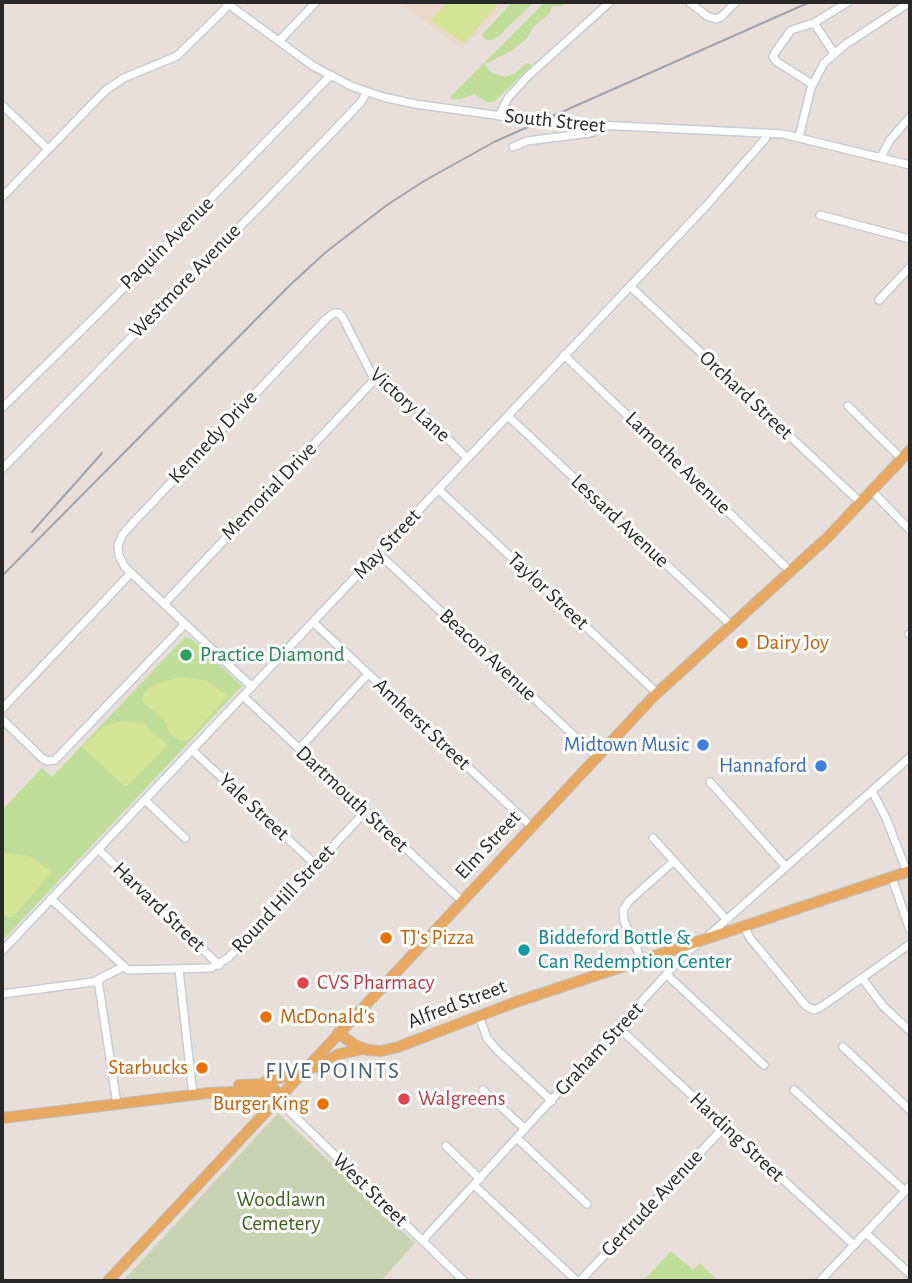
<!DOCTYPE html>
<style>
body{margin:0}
#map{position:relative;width:912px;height:1283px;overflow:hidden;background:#e9dfda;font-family:"Alegreya Sans",sans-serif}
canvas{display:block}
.frame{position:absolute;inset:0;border:4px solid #282828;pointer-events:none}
</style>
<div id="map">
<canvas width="912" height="1283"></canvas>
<div class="frame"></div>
</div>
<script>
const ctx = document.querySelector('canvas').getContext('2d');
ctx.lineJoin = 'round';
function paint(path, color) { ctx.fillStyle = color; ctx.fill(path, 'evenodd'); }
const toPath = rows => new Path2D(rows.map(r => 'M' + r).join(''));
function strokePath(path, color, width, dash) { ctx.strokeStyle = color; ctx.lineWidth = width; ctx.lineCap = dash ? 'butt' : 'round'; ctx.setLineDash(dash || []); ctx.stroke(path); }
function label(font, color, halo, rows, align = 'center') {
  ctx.font = font + ' "Alegreya Sans",sans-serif'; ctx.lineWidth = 6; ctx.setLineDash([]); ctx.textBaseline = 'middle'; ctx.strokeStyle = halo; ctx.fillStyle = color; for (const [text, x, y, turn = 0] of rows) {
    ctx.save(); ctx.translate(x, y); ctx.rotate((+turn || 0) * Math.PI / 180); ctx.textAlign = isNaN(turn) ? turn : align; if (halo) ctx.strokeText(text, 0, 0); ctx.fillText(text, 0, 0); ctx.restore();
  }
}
const education = toPath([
 [398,2,509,2,462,49]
]);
const green = toPath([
 [512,2,534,2,500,35,492,40,486,40,482,35],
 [545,2,568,2,562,6,552,6,550,13,533,27,527,38,511,51,485,64,490,72,504,77,514,74,527,63,531,64,531,66,494,102,487,102,474,94,462,99,451,99,451,96],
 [185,637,192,639,242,686,2,941,2,810,42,768,52,777],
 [671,1251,693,1270,700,1263,718,1281,643,1281]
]);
const cemetery = toPath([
 [278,1113,415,1243,381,1281,123,1281]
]);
const pitch = toPath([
 [448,2,500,2,464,43,430,20],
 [179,677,205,680,228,696,188,740,178,740,166,729,167,724,159,716,143,702,143,693,154,685],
 [126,721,144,724,168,745,127,786,124,786,82,747,103,726],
 [2,853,30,856,52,872,13,917,6,917,2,913]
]);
const minor = toPath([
 [225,2,313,66,351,86,383,97,415,104,531,120],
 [689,2,707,16,716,19,721,17,736,2],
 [814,23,848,2],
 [279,41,316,2],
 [812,84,777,62,773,57,774,54,791,30,814,23,834,53],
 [2,105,47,148],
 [499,116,508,98,528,76,610,2],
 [557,123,783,134,910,165],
 [799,137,811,88,824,63,846,44,910,2],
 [513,147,527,141,590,133,595,131,598,127],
 [881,157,890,140,910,117],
 [2,197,106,90,124,78,177,56,229,5],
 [820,215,910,239],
 [630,286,861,503],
 [879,300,910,267],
 [564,355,791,572],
 [848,406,902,459],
 [2,408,106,306,330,76],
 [508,416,732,626],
 [2,469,326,139,361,102,367,92],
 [438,489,657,693],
 [872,491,910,530],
 [378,553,597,757],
 [164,604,376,378],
 [313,622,532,827],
 [909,634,910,635],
 [252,687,125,567,119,556,118,546,122,535,130,526,327,318,334,313,339,313,343,318,372,375,421,412,467,458],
 [243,696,462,901],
 [2,709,130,574],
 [2,719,42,758,47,761,55,760,185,624],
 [299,749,368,674],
 [192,750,316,865],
 [710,782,786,867],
 [872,791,886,818,907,872],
 [145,800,185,838],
 [653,838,727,920],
 [98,849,219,965],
 [892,878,910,930],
 [51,899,128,970,211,968,228,958,366,811],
 [744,927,750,938,806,1006,814,1010,821,1007,910,944],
 [708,936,910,757],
 [2,951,706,206,765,139,768,133],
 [642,960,624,921,623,910,629,901,674,861],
 [179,970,193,1095],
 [667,975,764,1065],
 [862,978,883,1006,910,1031],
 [98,980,117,1104],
 [2,994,93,982,123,967],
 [479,1016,487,1038,497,1050,552,1101],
 [619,1028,854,1245],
 [843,1047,910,1110],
 [483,1090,525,1129],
 [794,1090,905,1191],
 [277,1099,464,1281],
 [517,1138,587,1204],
 [446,1146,480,1179],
 [474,1185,577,1281],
 [866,1233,910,1274],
 [423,1240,685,954,698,943],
 [580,1281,725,1126],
 [820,1281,910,1186]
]);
const major = toPath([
 [338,1033,355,1045,368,1050,381,1051,398,1047,516,1002,910,871],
 [305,1068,317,1067,339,1054,363,1049],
 [264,1082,300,1073],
 [239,1085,267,1084,276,1091,277,1099],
 [2,1118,208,1093,254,1091,277,1099],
 [108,1281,654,696,828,537,910,450]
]);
const rail = toPath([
 [32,532,102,453],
 [2,576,290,285,326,252,387,205,424,181,494,142,810,2]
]);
const minorBridge = toPath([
 [531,120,557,123]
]);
const markers = [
 [742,643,7,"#e8710a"],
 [186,655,7,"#2e9e5b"],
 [703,745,7,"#3f7fe0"],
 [821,766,7,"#3f7fe0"],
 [386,938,7,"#e8710a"],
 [524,950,7,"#0f9aa8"],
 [303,983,7,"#e0444e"],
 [266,1017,7,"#e8710a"],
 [202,1068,7,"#e8710a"],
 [404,1099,7,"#e0444e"],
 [323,1104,7,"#e8710a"]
];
const streetNames = [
 ["South Street",555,121,6],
 ["Paquin Avenue",167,243,-45],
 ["Westmore Avenue",185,281,-46],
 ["Orchard Street",746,395,43],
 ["Victory Lane",410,405,42],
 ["Kennedy Drive",213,437,-47],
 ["Lamothe Avenue",678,463,44],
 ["Memorial Drive",269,491,-46],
 ["Lessard Avenue",620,521,43],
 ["May Street",387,544,-47],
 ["Taylor Street",548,591,43],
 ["Beacon Avenue",488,655,43],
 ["Amherst Street",422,724,43],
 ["Dartmouth Street",352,799,43],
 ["Yale Street",254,807,43],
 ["Elm Street",488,845,-47],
 ["Round Hill Street",283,899,-47],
 ["Harvard Street",159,907,44],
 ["Alfred Street",457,1004,-21],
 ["Graham Street",599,1049,-47],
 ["Harding Street",737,1137,43],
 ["West Street",370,1190,44],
 ["Gertrude Avenue",652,1203,-47]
];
const foodNames = [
 ["Dairy Joy",756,643],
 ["TJ's Pizza",400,938],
 ["McDonald's",280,1017],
 ["Starbucks",188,1068,"right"],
 ["Burger King",309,1104,"right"]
];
const leisureNames = [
 ["Practice Diamond",200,655]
];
const shopNames = [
 ["Midtown Music",689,745],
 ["Hannaford",807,766]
];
const cultureNames = [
 ["Biddeford Bottle &",538,938],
 ["Can Redemption Center",538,962]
];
const healthNames = [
 ["CVS Pharmacy",317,983],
 ["Walgreens",418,1099]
];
const parkNames = [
 ["Woodlawn",281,1200],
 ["Cemetery",281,1224]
];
const neighbourhoodNames = [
 ["FIVE POINTS",333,1071]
];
paint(education, '#ead8ca');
paint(green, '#c0dd99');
paint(cemetery, '#c9d2b2');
paint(pitch, '#d5e496');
strokePath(minor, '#c5ccd5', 10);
strokePath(major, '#bebebe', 12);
strokePath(minor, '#fff', 7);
strokePath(major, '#e7a862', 10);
strokePath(rail, '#9da5b1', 2);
strokePath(minorBridge, '#c5ccd5', 10, []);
strokePath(minorBridge, '#fff', 7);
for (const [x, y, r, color] of markers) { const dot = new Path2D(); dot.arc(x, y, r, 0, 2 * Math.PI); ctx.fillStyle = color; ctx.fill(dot); strokePath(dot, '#fff', 2.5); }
label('21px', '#282828', '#fff', streetNames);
label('21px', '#c56008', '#fff', foodNames, 'left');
label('21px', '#27864d', '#fff', leisureNames, 'left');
label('21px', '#366cbe', '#fff', shopNames, 'right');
label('21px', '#0d838f', '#fff', cultureNames, 'left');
label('21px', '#be3a42', '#fff', healthNames, 'left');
label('21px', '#3b5f1e', '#fff', parkNames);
ctx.letterSpacing = '2px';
label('23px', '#4b5d75', '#fff', neighbourhoodNames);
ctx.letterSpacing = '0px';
</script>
